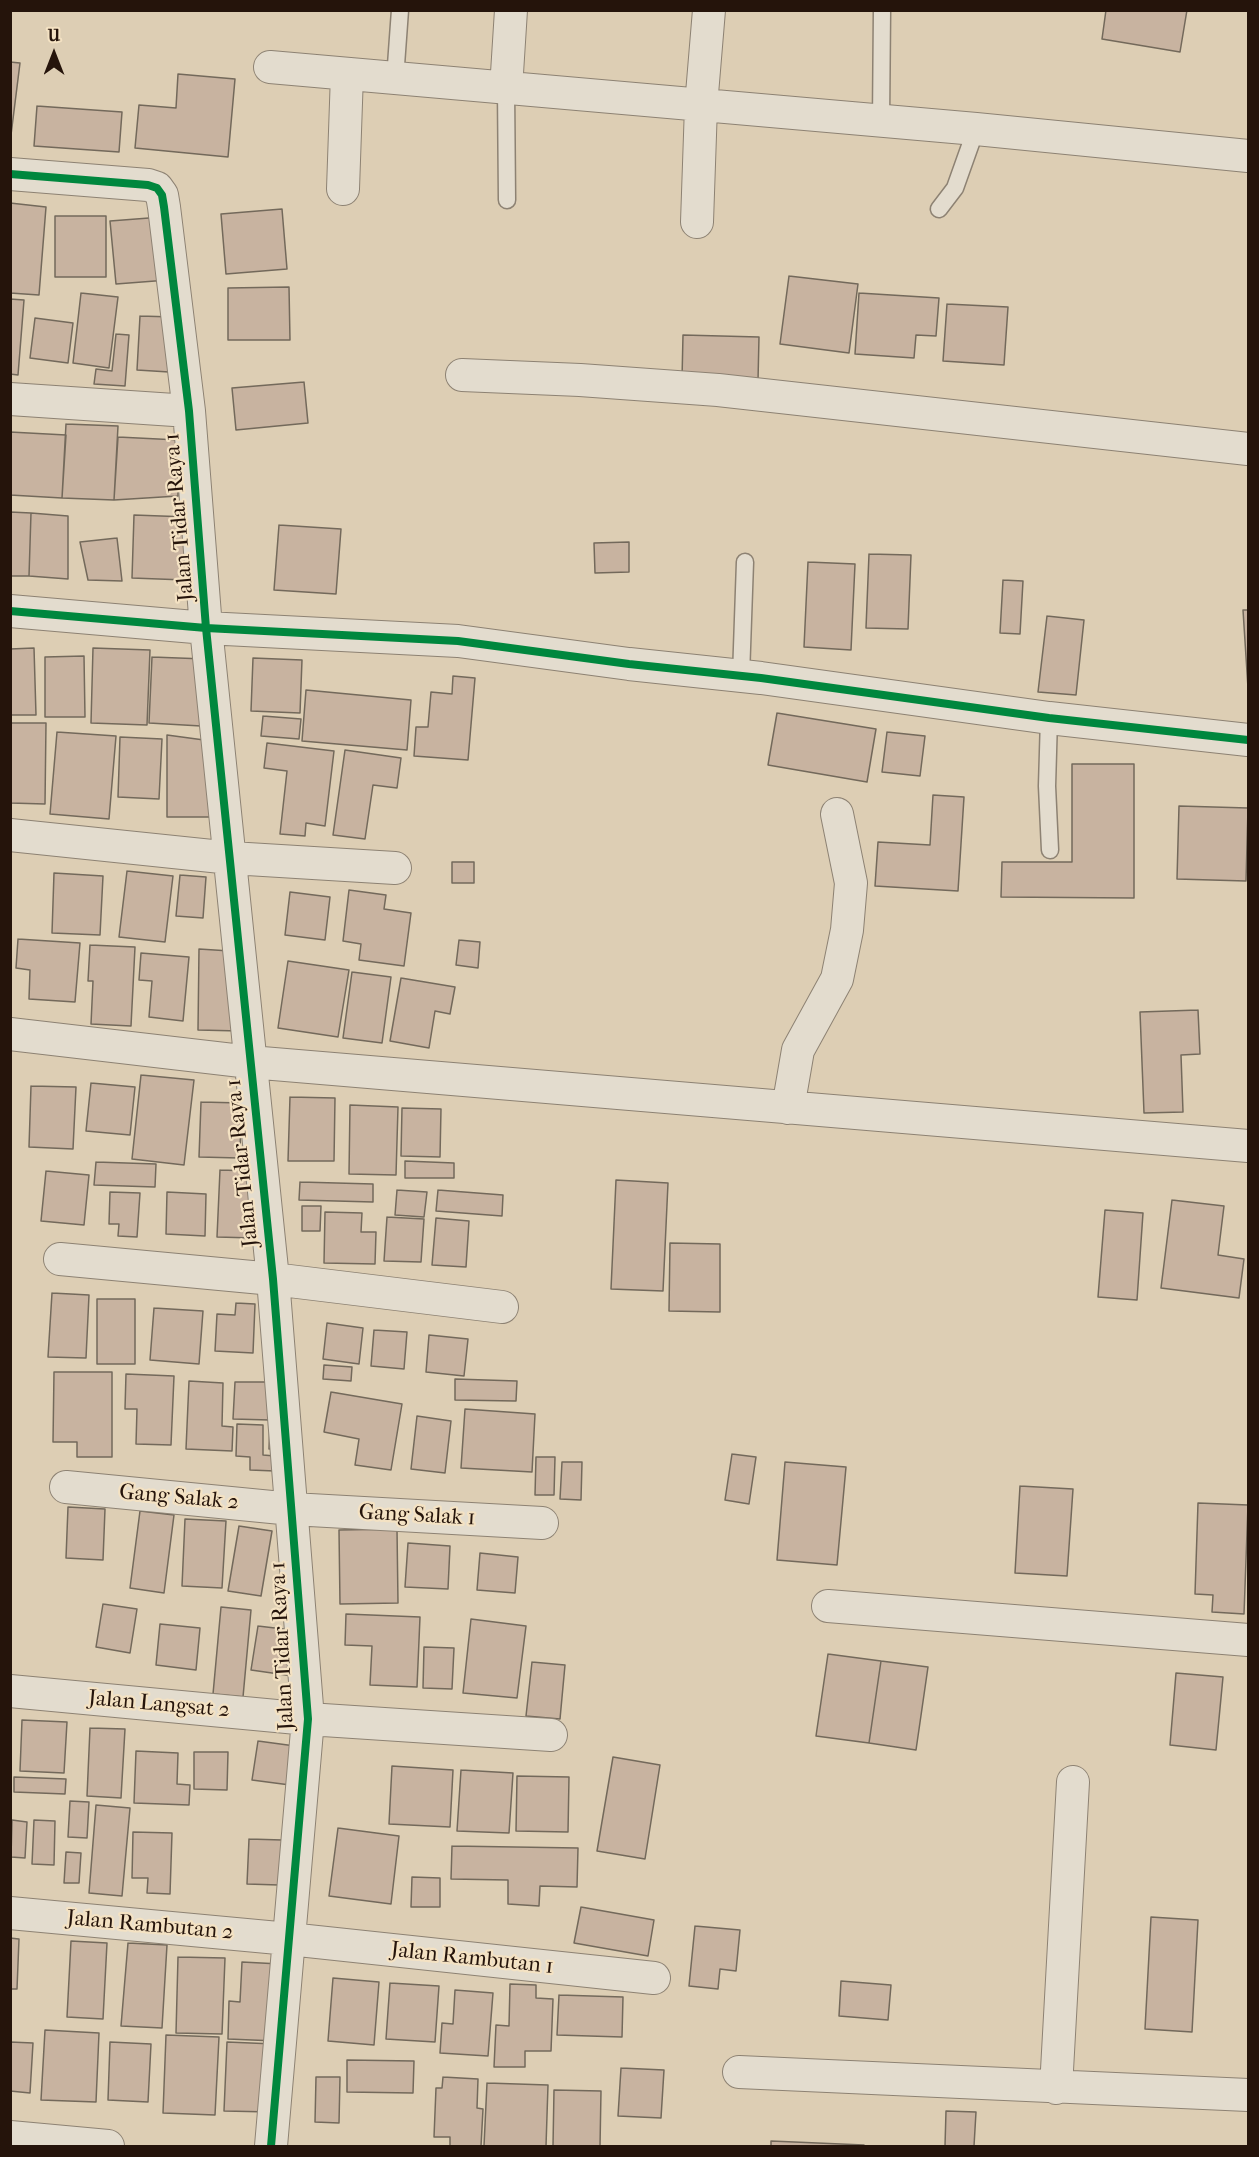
<!DOCTYPE html>
<style>
body{margin:0}
#map{position:relative;width:1259px;height:2157px;overflow:hidden;background:#ddceb4;font-family:"IM FELL French Canon",serif}
canvas{display:block}
.frame{position:absolute;inset:0;border:12px solid #25140b;pointer-events:none}
.north{position:absolute;left:24px;top:24px;width:60px;height:60px;-webkit-text-stroke:4px #f4e2c3;paint-order:stroke;rotate:0deg;font-size:16px;font-weight:700;line-height:24px;text-align:center;color:#25140b}
.north::after{content:'';display:block;margin:auto;width:21px;height:27px;background:#25140b;clip-path:polygon(50% 0,100% 100%,50% 72%,0 100%)}
</style>
<div id="map">
<canvas width="1259" height="2157"></canvas>
<div class="frame"></div>
<div class="north">U</div>
</div>
<script>
const ctx = document.querySelector('canvas').getContext('2d');
ctx.lineJoin = 'round';
function paint(path, color) { ctx.fillStyle = color; ctx.fill(path, 'evenodd'); }
const toPath = rows => new Path2D(rows.map(r => 'M' + r).join(''));
function strokePath(path, color, width, dash) { ctx.strokeStyle = color; ctx.lineWidth = width; ctx.lineCap = dash ? 'butt' : 'round'; ctx.setLineDash(dash || []); ctx.stroke(path); }
function label(font, color, halo, rows, align = 'center') {
  ctx.font = font + ' "IM FELL French Canon",serif'; ctx.lineWidth = 4.5; ctx.setLineDash([]); ctx.textBaseline = 'middle'; ctx.strokeStyle = halo; ctx.fillStyle = color; for (const [text, x, y, turn = 0] of rows) {
    ctx.save(); ctx.translate(x, y); ctx.rotate((+turn || 0) * Math.PI / 180); ctx.textAlign = isNaN(turn) ? turn : align; if (halo) ctx.strokeText(text, 0, 0); ctx.fillText(text, 0, 0); ctx.restore();
  }
}
const building = toPath([
 [1106,10,1187,10,1180,52,1102,39,1106,10],
 [10,62,20,63,10,143,10,62],
 [178,74,235,79,228,157,135,148,139,105,176,108,178,74],
 [37,106,122,112,119,152,34,146,37,106],
 [10,203,46,207,39,295,10,293,10,203],
 [282,209,287,269,226,274,221,214,282,209],
 [55,216,106,216,106,277,55,277,55,216],
 [162,217,168,280,116,284,110,221,162,217],
 [789,276,858,284,849,353,780,344,789,276],
 [289,287,290,340,228,340,228,288,289,287],
 [81,293,118,297,109,368,73,363,81,293],
 [859,293,939,298,936,336,916,335,914,358,855,354,859,293],
 [10,299,24,300,18,375,10,374,10,299],
 [947,304,1008,307,1004,365,943,361,947,304],
 [140,316,173,317,169,372,137,370,140,316],
 [35,318,73,323,68,363,30,358,35,318],
 [116,334,129,335,125,386,94,384,96,369,112,371,116,334],
 [683,335,759,337,758,381,682,379,683,335],
 [304,382,308,423,236,430,232,388,304,382],
 [66,424,118,426,114,500,62,498,66,424],
 [10,432,66,435,62,498,10,495,10,432],
 [118,437,178,440,178,496,114,500,118,437],
 [10,512,31,513,29,576,10,576,10,512],
 [31,513,68,516,68,579,29,576,31,513],
 [134,515,188,517,185,580,132,578,134,515],
 [279,525,341,529,336,594,274,590,279,525],
 [117,538,122,581,88,580,80,542,117,538],
 [629,542,629,572,595,573,594,543,629,542],
 [869,554,911,555,908,629,866,628,869,554],
 [808,562,855,564,851,650,804,647,808,562],
 [1003,580,1023,581,1020,634,1000,633,1003,580],
 [1243,610,1248,610,1248,688,1243,610],
 [1047,616,1084,620,1076,695,1038,692,1047,616],
 [34,648,36,715,10,715,10,649,34,648],
 [93,648,150,650,147,725,91,723,93,648],
 [84,656,85,717,45,717,45,657,84,656],
 [152,657,205,659,201,726,149,723,152,657],
 [253,658,302,660,300,713,251,711,253,658],
 [453,676,475,678,468,760,414,756,416,727,428,727,431,692,452,694,453,676],
 [306,690,411,700,407,750,302,741,306,690],
 [777,713,876,729,867,782,768,765,777,713],
 [263,716,301,719,299,739,261,736,263,716],
 [10,723,46,723,45,804,10,803,10,723],
 [57,732,116,736,109,819,50,814,57,732],
 [887,732,925,736,920,776,882,772,887,732],
 [167,735,204,740,215,817,167,817,167,735],
 [120,737,162,739,159,799,118,797,120,737],
 [267,743,334,751,325,826,306,823,305,836,280,834,287,771,264,768,267,743],
 [345,750,401,758,397,788,373,785,365,839,333,835,345,750],
 [1072,764,1134,764,1134,898,1001,897,1002,862,1072,862,1072,764],
 [933,795,964,797,958,891,875,886,878,842,930,845,933,795],
 [1179,806,1248,808,1246,881,1177,879,1179,806],
 [452,862,474,862,474,883,452,883,452,862],
 [127,871,173,876,165,942,119,937,127,871],
 [54,873,103,876,100,935,52,933,54,873],
 [180,875,206,877,203,918,176,916,180,875],
 [349,890,386,895,384,909,411,913,404,966,359,960,361,944,343,941,349,890],
 [290,892,330,897,325,940,285,935,290,892],
 [18,939,80,943,75,1002,29,999,30,970,16,968,18,939],
 [459,940,480,942,478,968,456,965,459,940],
 [90,945,135,947,131,1026,91,1024,93,981,88,981,90,945],
 [199,949,230,951,240,1031,198,1030,199,949],
 [141,953,189,957,183,1021,149,1017,152,981,139,980,141,953],
 [288,961,349,970,338,1037,278,1028,288,961],
 [352,972,391,977,382,1043,343,1038,352,972],
 [401,978,455,987,450,1014,435,1011,429,1048,390,1041,401,978],
 [1198,1010,1200,1054,1181,1055,1183,1112,1144,1113,1140,1012,1198,1010],
 [141,1075,194,1080,184,1165,132,1159,141,1075],
 [91,1083,135,1087,130,1135,86,1131,91,1083],
 [31,1086,76,1087,73,1149,29,1147,31,1086],
 [290,1097,335,1098,334,1161,288,1161,290,1097],
 [201,1102,241,1103,240,1158,199,1157,201,1102],
 [350,1105,398,1107,396,1175,349,1174,350,1105],
 [402,1108,441,1109,440,1157,401,1156,402,1108],
 [405,1161,454,1163,454,1178,405,1178,405,1161],
 [96,1162,156,1164,155,1187,94,1185,96,1162],
 [220,1170,251,1171,254,1238,217,1237,220,1170],
 [46,1171,89,1175,84,1225,41,1221,46,1171],
 [616,1180,668,1183,663,1291,611,1289,616,1180],
 [300,1182,373,1184,373,1202,299,1200,300,1182],
 [397,1190,427,1192,424,1217,395,1215,397,1190],
 [438,1190,503,1195,502,1216,436,1211,438,1190],
 [110,1192,140,1193,137,1237,118,1236,119,1224,109,1224,110,1192],
 [167,1192,206,1194,205,1236,166,1234,167,1192],
 [1172,1200,1224,1206,1218,1255,1244,1259,1239,1298,1161,1288,1172,1200],
 [302,1206,321,1206,320,1231,302,1231,302,1206],
 [1105,1210,1143,1213,1137,1300,1098,1297,1105,1210],
 [325,1212,362,1213,361,1232,376,1232,375,1264,324,1263,325,1212],
 [387,1217,424,1219,421,1262,384,1261,387,1217],
 [436,1218,469,1221,466,1267,432,1265,436,1218],
 [670,1243,720,1244,720,1312,669,1311,670,1243],
 [52,1293,89,1295,86,1358,48,1357,52,1293],
 [97,1299,135,1299,135,1364,97,1364,97,1299],
 [236,1303,255,1304,253,1353,215,1351,217,1314,235,1315,236,1303],
 [154,1308,203,1311,199,1364,150,1360,154,1308],
 [327,1323,363,1328,359,1364,323,1359,327,1323],
 [374,1330,407,1332,404,1369,371,1366,374,1330],
 [429,1335,468,1339,464,1376,426,1372,429,1335],
 [324,1365,352,1367,351,1381,323,1379,324,1365],
 [54,1372,112,1372,112,1457,77,1457,77,1442,53,1442,54,1372],
 [126,1374,174,1376,171,1445,136,1444,137,1409,125,1409,126,1374],
 [455,1379,517,1381,516,1401,455,1400,455,1379],
 [189,1381,223,1383,222,1426,233,1427,232,1451,186,1449,189,1381],
 [235,1382,272,1382,280,1448,269,1449,270,1420,233,1419,235,1382],
 [331,1392,402,1404,391,1470,355,1465,359,1439,324,1432,331,1392],
 [465,1409,535,1414,532,1472,461,1468,465,1409],
 [417,1416,451,1421,445,1473,411,1469,417,1416],
 [237,1424,263,1425,263,1455,275,1456,275,1471,250,1470,250,1457,236,1456,237,1424],
 [732,1454,756,1457,749,1504,725,1500,732,1454],
 [536,1457,555,1457,554,1495,535,1495,536,1457],
 [562,1462,582,1462,581,1500,560,1499,562,1462],
 [785,1462,846,1467,837,1565,777,1560,785,1462],
 [1020,1486,1073,1489,1067,1576,1015,1573,1020,1486],
 [1198,1503,1248,1505,1244,1614,1212,1612,1213,1595,1195,1594,1198,1503],
 [68,1507,105,1509,103,1560,66,1558,68,1507],
 [140,1511,174,1515,164,1593,130,1588,140,1511],
 [185,1519,226,1521,222,1588,182,1586,185,1519],
 [239,1526,272,1531,261,1596,228,1591,239,1526],
 [397,1529,398,1603,340,1604,339,1530,397,1529],
 [408,1543,450,1546,448,1589,405,1587,408,1543],
 [480,1553,518,1557,515,1593,477,1590,480,1553],
 [103,1604,137,1609,130,1653,96,1647,103,1604],
 [221,1607,251,1610,243,1697,213,1694,221,1607],
 [346,1614,420,1617,417,1687,370,1685,372,1646,345,1645,346,1614],
 [471,1619,526,1626,517,1698,463,1693,471,1619],
 [160,1624,200,1628,196,1670,156,1665,160,1624],
 [258,1626,300,1631,293,1676,251,1670,258,1626],
 [424,1647,454,1648,452,1689,423,1688,424,1647],
 [828,1654,881,1661,869,1743,816,1736,828,1654],
 [881,1661,928,1667,916,1750,869,1743,881,1661],
 [532,1662,565,1665,560,1719,526,1716,532,1662],
 [1176,1673,1223,1677,1216,1750,1170,1745,1176,1673],
 [22,1720,67,1722,64,1773,20,1771,22,1720],
 [90,1728,125,1729,121,1798,87,1796,90,1728],
 [258,1741,295,1746,290,1785,252,1780,258,1741],
 [136,1751,178,1753,177,1784,190,1785,189,1805,134,1803,136,1751],
 [194,1752,228,1752,227,1790,194,1789,194,1752],
 [613,1757,660,1765,645,1859,597,1851,613,1757],
 [392,1766,453,1770,450,1827,389,1824,392,1766],
 [461,1770,513,1773,509,1833,457,1831,461,1770],
 [517,1776,569,1777,568,1832,516,1831,517,1776],
 [14,1777,66,1779,65,1794,14,1792,14,1777],
 [70,1801,89,1802,87,1838,68,1837,70,1801],
 [96,1805,130,1808,122,1896,89,1893,96,1805],
 [12,1820,27,1822,25,1858,11,1857,12,1820],
 [34,1820,55,1821,54,1865,32,1864,34,1820],
 [338,1828,399,1836,391,1904,329,1896,338,1828],
 [133,1832,172,1833,170,1894,147,1893,148,1878,132,1878,133,1832],
 [249,1839,282,1840,279,1885,247,1884,249,1839],
 [452,1846,578,1848,577,1887,540,1886,539,1906,508,1904,508,1880,451,1879,452,1846],
 [66,1852,81,1853,79,1883,64,1883,66,1852],
 [412,1877,440,1878,440,1907,411,1907,412,1877],
 [581,1907,654,1920,648,1956,574,1943,581,1907],
 [1151,1917,1198,1920,1192,2032,1145,2029,1151,1917],
 [695,1926,740,1930,736,1971,720,1969,718,1989,689,1986,695,1926],
 [10,1938,19,1939,17,1989,10,1989,10,1938],
 [71,1941,107,1943,103,2019,67,2017,71,1941],
 [128,1943,167,1945,162,2028,121,2026,128,1943],
 [178,1957,225,1958,222,2034,176,2033,178,1957],
 [242,1962,280,1964,276,2041,228,2039,229,2001,240,2002,242,1962],
 [333,1978,379,1982,374,2045,328,2041,333,1978],
 [841,1981,891,1985,888,2020,839,2016,841,1981],
 [390,1983,439,1986,435,2042,386,2039,390,1983],
 [510,1984,536,1985,536,1998,553,1999,551,2051,525,2051,525,2067,494,2067,496,2025,509,2026,510,1984],
 [455,1990,493,1993,488,2056,440,2053,442,2023,453,2024,455,1990],
 [559,1995,623,1997,622,2037,557,2035,559,1995],
 [45,2030,99,2033,96,2102,41,2100,45,2030],
 [166,2035,219,2037,215,2115,163,2113,166,2035],
 [10,2042,33,2043,30,2093,10,2091,10,2042],
 [110,2042,151,2044,148,2102,108,2100,110,2042],
 [227,2042,274,2044,271,2112,224,2111,227,2042],
 [347,2060,414,2061,413,2093,347,2092,347,2060],
 [621,2068,664,2070,661,2118,618,2116,621,2068],
 [316,2077,340,2077,339,2123,315,2122,316,2077],
 [443,2077,478,2079,477,2108,483,2109,481,2146,450,2146,450,2137,434,2137,436,2088,442,2088,443,2077],
 [487,2083,548,2085,546,2146,484,2146,487,2083],
 [554,2090,601,2091,600,2146,553,2146,554,2090],
 [946,2111,976,2112,974,2146,945,2146,946,2111],
 [771,2141,864,2145,864,2146,771,2146,771,2141]
]);
const lane = toPath([
 [395,79,400,10],
 [506,89,507,200],
 [881,122,882,10],
 [939,209,955,188,976,129],
 [741,676,745,562],
 [1049,718,1047,786,1050,850]
]);
const street = toPath([
 [270,67,976,129,1248,156],
 [506,89,511,10],
 [10,174,148,185,157,188,162,195,164,207,189,411,206,628,273,1279,308,1719,271,2146],
 [343,189,347,74],
 [697,222,701,106,709,10],
 [462,375,580,380,718,390,1248,449],
 [10,399,189,411],
 [10,611,206,628,458,641,629,664,761,678,1049,718,1248,740],
 [10,835,231,858,395,868],
 [10,1034,250,1062,1248,1146],
 [788,1108,798,1050,837,979,847,930,851,883,837,814],
 [60,1259,273,1279,502,1307],
 [66,1487,292,1509,542,1523],
 [828,1606,1248,1640],
 [10,1691,308,1719,551,1735],
 [10,1913,289,1939,654,1978],
 [739,2072,1248,2095],
 [1056,2088,1073,1782],
 [10,2137,108,2146]
]);
const cycleway = toPath([
 [10,174,148,185,157,188,162,195,164,207,189,411,206,628,273,1279,308,1719,271,2146],
 [10,611,206,628,458,641,629,664,761,678,1049,718,1248,740]
]);
const streetNames = [
 ["Jalan Tidar Raya 1",180,517,-95],
 ["Jalan Tidar Raya 1",243,1163,-96],
 ["Gang Salak 2",179,1498,5],
 ["Gang Salak 1",417,1516,3],
 ["Jalan Tidar Raya 1",283,1646,-93],
 ["Jalan Langsat 2",159,1705,5],
 ["Jalan Rambutan 2",150,1926,5],
 ["Jalan Rambutan 1",472,1959,6]
];
paint(building, '#c8b3a0');
strokePath(building, '#73695b', 1.5);
strokePath(lane, '#8d8273', 19);
strokePath(street, '#8d8273', 34);
strokePath(lane, '#e3dcce', 16);
strokePath(street, '#e3dcce', 32);
strokePath(cycleway, '#00873e', 8);
label('22px', '#25140b', '#f4e2c3', streetNames);
</script>
